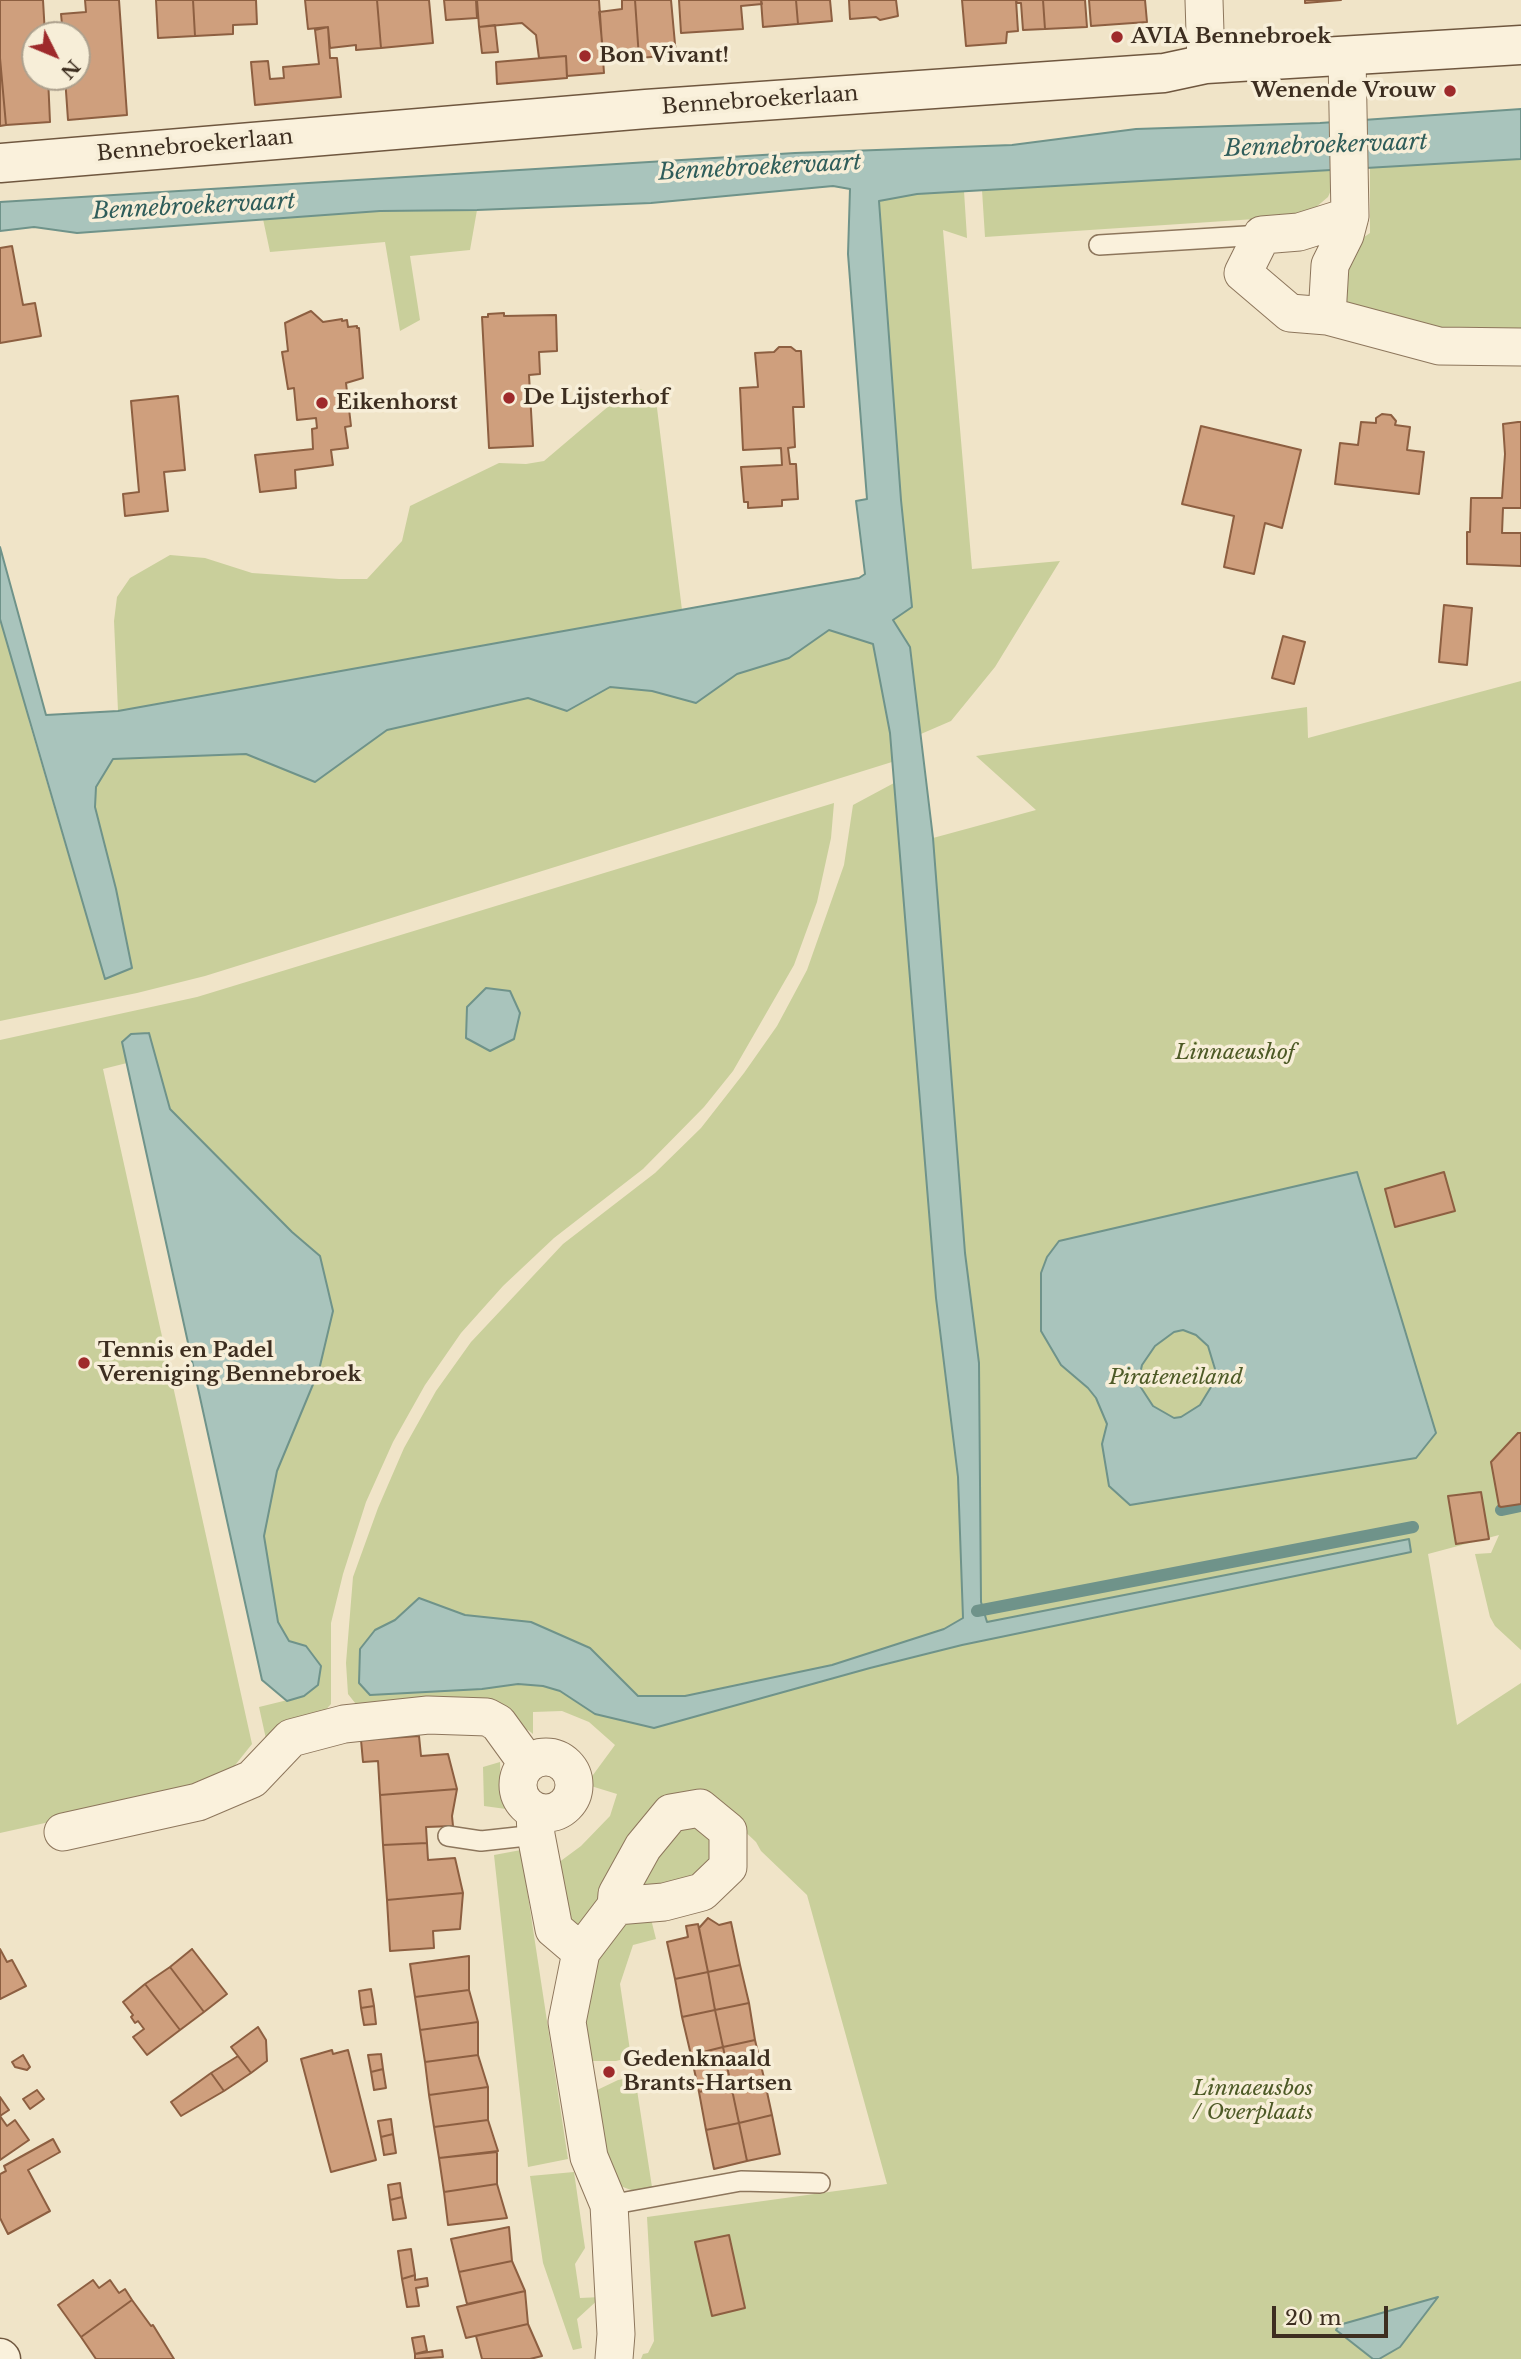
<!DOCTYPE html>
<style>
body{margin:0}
#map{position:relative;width:1521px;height:2359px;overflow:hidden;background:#f0e4c8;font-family:"Libre Baskerville",serif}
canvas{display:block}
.north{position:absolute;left:21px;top:21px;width:70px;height:70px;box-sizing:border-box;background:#f7eed8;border:2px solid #ada18e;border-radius:50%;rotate:133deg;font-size:19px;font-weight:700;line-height:28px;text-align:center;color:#3d2e20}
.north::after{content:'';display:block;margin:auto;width:24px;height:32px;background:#9e2a2b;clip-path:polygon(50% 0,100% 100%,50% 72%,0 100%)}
.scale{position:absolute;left:1272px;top:2306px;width:116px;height:32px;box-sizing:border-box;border:4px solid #3d2e20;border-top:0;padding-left:9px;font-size:21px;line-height:24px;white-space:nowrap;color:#3d2e20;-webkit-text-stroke:5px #f7eed8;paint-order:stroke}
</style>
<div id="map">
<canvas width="1521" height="2359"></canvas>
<div class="north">N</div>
<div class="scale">20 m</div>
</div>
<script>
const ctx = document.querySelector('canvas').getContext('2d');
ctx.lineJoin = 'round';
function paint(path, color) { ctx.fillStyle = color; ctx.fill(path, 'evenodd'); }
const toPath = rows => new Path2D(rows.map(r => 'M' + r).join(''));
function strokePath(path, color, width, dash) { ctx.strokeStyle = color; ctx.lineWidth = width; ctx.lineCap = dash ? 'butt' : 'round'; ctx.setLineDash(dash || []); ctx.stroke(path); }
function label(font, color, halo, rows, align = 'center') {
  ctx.font = font + ' "Libre Baskerville",serif'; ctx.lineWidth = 7; ctx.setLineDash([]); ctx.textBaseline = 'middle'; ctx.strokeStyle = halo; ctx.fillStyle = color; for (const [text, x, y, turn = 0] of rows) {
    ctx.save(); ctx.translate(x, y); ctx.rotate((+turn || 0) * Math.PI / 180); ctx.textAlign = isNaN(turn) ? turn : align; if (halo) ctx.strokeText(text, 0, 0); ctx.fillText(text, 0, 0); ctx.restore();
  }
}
const green = toPath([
 [1521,159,1521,334,1423,326,1358,315,1346,302,1348,248,1370,233,1370,167],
 [1331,170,1335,181,1328,197,1309,213,1285,217,985,237,982,190],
 [964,191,967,238,943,230,972,569,1060,561,995,667,951,721,907,740,892,762,205,976,137,993,0,1021,0,547,29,722,105,979,116,889,95,808,96,787,113,759,246,754,315,782,387,730,528,698,567,711,610,687,652,691,696,703,737,674,789,658,829,630,911,607,901,500,879,201,917,194],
 [477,210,470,250,410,256,420,320,400,331,385,242,270,252,263,219,380,211],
 [630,388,641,389,650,395,657,408,682,610,118,711,114,621,117,597,130,578,170,555,205,558,252,573,339,579,367,579,402,541,410,506,499,463,526,464,544,461],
 [1521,681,1521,1650,1495,1626,1490,1617,1475,1554,1491,1553,1499,1535,1428,1554,1457,1725,1521,1683,1521,2359,641,2359,643,2354,648,2353,654,2341,647,2217,887,2184,807,1895,761,1851,756,1842,738,1825,689,1792,565,1952,558,1863,581,1846,610,1816,617,1794,591,1786,590,1779,615,1745,589,1722,562,1711,533,1712,533,1734,528,1730,359,1708,348,1694,346,1663,353,1577,378,1508,404,1448,436,1391,471,1342,563,1244,655,1173,701,1128,744,1073,777,1026,807,970,844,865,853,805,894,783,896,812,933,838,1036,810,976,756,1307,707,1308,738],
 [419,1598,465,1615,531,1622,590,1648,638,1696,685,1696,780,1677,654,1728,595,1714,560,1691,543,1686,518,1684,482,1689,375,1630,395,1620],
 [834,803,831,838,817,902,794,965,733,1071,704,1107,643,1169,554,1238,503,1286,461,1333,425,1385,393,1442,366,1502,343,1574,331,1623,331,1704,318,1718,268,1748,259,1707,304,1696,318,1685,321,1666,306,1646,289,1641,278,1622,264,1536,277,1471,319,1370,320,1256,292,1232,170,1109,162,1082,122,1042,127,1063,103,1069,252,1744,220,1784,0,1833,0,1040,197,997],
 [500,1762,501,1791,506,1809,484,1806,483,1767],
 [690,1821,715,1840,707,1878,625,1899,666,1833],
 [521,1850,568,2159,528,2167,494,1855],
 [650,1915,656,1939,633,1945,620,1984,631,2057,616,2061,585,2061,580,1976,608,1925],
 [635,2077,652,2187,636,2192,618,2185,602,2151,593,2092,618,2080],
 [574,2172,585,2248,575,2264,580,2298,601,2297,577,2319,582,2348,573,2350,543,2263,530,2176]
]);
const water = toPath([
 [1521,109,1521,159,917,194,879,201,901,500,912,607,893,620,910,647,933,838,965,1253,979,1363,981,1602,987,1622,1409,1539,1411,1552,962,1645,870,1668,654,1728,595,1714,560,1691,543,1686,518,1684,482,1689,370,1695,359,1683,360,1649,375,1630,395,1620,419,1598,465,1615,531,1622,590,1648,638,1696,685,1696,832,1665,944,1629,963,1618,958,1477,936,1298,890,733,873,644,829,630,789,658,737,674,696,703,652,691,610,687,567,711,528,698,387,730,315,782,246,754,113,759,96,787,95,807,116,889,132,968,105,979,0,619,0,547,46,715,118,711,859,578,865,574,856,501,867,499,848,254,850,189,833,186,651,203,477,210,380,211,77,233,34,227,0,231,0,202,795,153,1012,145,1136,129,1320,123,1521,109],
 [486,988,510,991,520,1013,514,1039,490,1051,466,1038,467,1007,486,988],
 [149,1033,170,1109,292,1232,320,1256,333,1311,319,1370,277,1471,264,1536,278,1622,289,1641,306,1646,321,1666,318,1685,304,1696,287,1701,262,1680,122,1042,131,1034,149,1033],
 [1357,1172,1436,1433,1416,1458,1130,1505,1109,1486,1102,1444,1107,1424,1096,1398,1088,1388,1061,1365,1041,1331,1041,1273,1047,1257,1059,1241,1357,1172],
 [1183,1330,1196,1335,1208,1346,1215,1369,1211,1387,1200,1405,1181,1417,1174,1418,1153,1406,1138,1383,1142,1365,1155,1346,1174,1332,1183,1330],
 [1438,2297,1400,2347,1379,2359,1373,2359,1336,2330,1339,2325,1438,2297]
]);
const stream = toPath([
 [1501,1510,1521,1506],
 [977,1611,1413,1527]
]);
const building = toPath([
 [0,0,43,0,45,35,35,35,35,77,48,77,50,122,6,125,0,58,0,0],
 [85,0,119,0,127,115,68,120,65,77,77,77,77,35,63,35,61,14,86,12,85,0],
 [156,0,193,0,195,36,158,38,156,0],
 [193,0,256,0,257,24,233,25,233,34,195,36,193,0],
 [305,0,377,0,381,48,356,50,356,45,330,48,328,27,308,29,305,0],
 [377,0,429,0,433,43,381,48,377,0],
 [444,0,476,0,477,18,446,20,444,0],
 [477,0,599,0,604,73,567,76,566,56,539,58,536,35,522,23,479,27,477,0],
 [622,0,635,0,639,58,604,61,599,12,622,9,622,0],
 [635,0,671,0,676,55,639,58,635,0],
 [679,0,761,0,762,4,741,6,743,29,681,33,679,0],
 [761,0,796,0,798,24,763,27,761,0],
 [796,0,830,0,832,21,798,24,796,0],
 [849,0,896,0,898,16,880,20,876,17,850,19,849,0],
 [962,0,1016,0,1018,31,1007,32,1006,43,966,46,962,0],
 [1016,0,1043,0,1045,29,1023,30,1021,3,1017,3,1016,0],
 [1043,0,1085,0,1087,27,1045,29,1043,0],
 [1089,0,1145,0,1147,22,1091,26,1089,0],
 [1305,0,1341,0,1305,3,1305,0],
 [495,25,498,52,482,53,479,27,495,25],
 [328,27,330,58,337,58,341,97,255,105,251,62,268,61,270,79,284,78,283,67,319,64,315,30,328,27],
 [566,56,567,78,497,84,496,62,566,56],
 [0,58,6,125,0,126,0,58],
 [12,246,23,305,35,303,41,336,0,343,0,248,12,246],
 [311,311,323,322,342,319,342,321,347,320,348,327,357,326,357,328,359,328,363,378,346,383,351,426,345,427,348,448,331,450,333,465,295,470,296,488,260,492,255,455,313,449,312,429,317,428,316,418,297,420,294,388,288,389,282,352,288,351,285,323,311,311],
 [504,313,504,316,556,315,557,351,539,352,540,374,529,375,533,446,489,448,482,317,488,317,488,314,504,313],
 [779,347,791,347,796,351,801,351,804,407,793,407,795,447,788,448,790,464,796,464,798,499,782,500,782,506,748,508,748,502,744,502,741,467,782,465,781,448,743,450,740,388,758,387,755,353,774,352,779,347],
 [178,396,185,470,164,472,168,511,125,516,123,494,139,492,131,401,178,396],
 [1382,414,1391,415,1396,421,1395,425,1410,427,1407,450,1424,452,1419,494,1335,484,1340,443,1358,445,1361,422,1376,423,1376,418,1382,414],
 [1518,422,1521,422,1521,508,1503,508,1502,533,1521,533,1521,566,1467,564,1467,532,1470,532,1471,498,1502,498,1505,454,1503,424,1518,422],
 [1201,426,1301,450,1282,528,1265,523,1254,574,1224,567,1234,516,1182,504,1201,426],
 [1444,605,1472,608,1467,665,1439,662,1444,605],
 [1283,636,1305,642,1294,684,1272,678,1283,636],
 [1444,1172,1455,1211,1395,1227,1385,1189,1444,1172],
 [1518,1433,1521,1433,1521,1504,1501,1507,1499,1506,1491,1462,1518,1433],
 [1481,1492,1489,1539,1456,1544,1448,1496,1481,1492],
 [419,1736,421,1756,448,1754,457,1789,380,1795,378,1761,363,1762,361,1740,419,1736],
 [457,1789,452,1816,453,1826,426,1827,427,1843,383,1845,380,1795,457,1789],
 [427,1843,428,1860,455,1858,463,1893,387,1900,383,1845,427,1843],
 [463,1893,460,1929,433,1931,434,1948,390,1951,387,1900,463,1893],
 [708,1918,719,1925,731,1922,740,1965,708,1972,699,1928,708,1918],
 [698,1924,708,1972,675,1979,667,1942,688,1937,686,1926,698,1924],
 [0,1949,7,1962,12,1960,26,1986,0,1999,0,1949],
 [192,1949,227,1994,204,2012,170,1967,192,1949],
 [469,1956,469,1990,415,1997,410,1964,469,1956],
 [740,1965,749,2003,715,2010,708,1972,740,1965],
 [170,1967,204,2012,180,2030,145,1984,170,1967],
 [708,1972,715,2010,682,2017,675,1979,708,1972],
 [145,1984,180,2030,147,2055,133,2037,144,2029,138,2021,135,2023,131,2017,133,2015,123,2002,145,1984],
 [371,1989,374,2006,361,2008,359,1991,371,1989],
 [469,1990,478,2022,420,2030,415,1997,469,1990],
 [749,2003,755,2040,723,2047,715,2010,749,2003],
 [374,2006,376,2024,364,2025,361,2008,374,2006],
 [715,2010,723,2047,691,2055,682,2017,715,2010],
 [478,2022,478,2055,425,2062,420,2030,478,2022],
 [258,2027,266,2040,267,2061,251,2073,231,2047,258,2027],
 [755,2040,764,2078,731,2085,723,2047,755,2040],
 [723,2047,731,2085,699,2092,691,2055,723,2047],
 [332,2050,333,2054,348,2050,376,2160,331,2172,301,2059,332,2050],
 [381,2054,383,2069,371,2072,368,2055,381,2054],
 [23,2055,30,2067,27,2070,15,2067,12,2062,23,2055],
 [478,2055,488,2087,429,2095,425,2062,478,2055],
 [238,2056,251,2073,224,2091,211,2073,238,2056],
 [383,2069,386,2088,374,2090,371,2072,383,2069],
 [211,2073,224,2091,181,2116,171,2102,211,2073],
 [764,2078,772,2115,739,2123,731,2085,764,2078],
 [731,2085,739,2123,706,2130,699,2092,731,2085],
 [488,2087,488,2120,434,2127,429,2095,488,2087],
 [37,2090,44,2099,30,2109,23,2099,37,2090],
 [0,2097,9,2110,0,2116,0,2097],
 [9,2110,0,2116,7,2126,15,2120,29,2140,0,2160,0,2116,9,2110],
 [772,2115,780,2154,747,2161,739,2123,772,2115],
 [391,2119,393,2134,381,2137,378,2121,391,2119],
 [488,2120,498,2151,439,2158,434,2127,488,2120],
 [739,2123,747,2161,714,2169,706,2130,739,2123],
 [393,2134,396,2153,384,2155,381,2137,393,2134],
 [53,2139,60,2152,28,2170,50,2211,8,2234,0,2218,0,2174,6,2171,4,2166,53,2139],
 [497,2152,497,2184,444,2192,439,2158,497,2152],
 [400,2183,402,2197,390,2200,388,2185,400,2183],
 [497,2184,507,2218,448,2225,444,2192,497,2184],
 [402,2197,406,2218,393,2220,390,2200,402,2197],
 [509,2227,512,2261,459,2272,451,2239,509,2227],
 [729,2235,745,2308,712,2316,695,2242,729,2235],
 [411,2249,415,2275,402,2279,398,2251,411,2249],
 [512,2261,525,2291,467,2304,459,2272,512,2261],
 [415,2275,415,2280,427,2278,428,2286,416,2288,419,2306,407,2307,402,2279,415,2275],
 [93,2280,99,2288,110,2280,119,2293,125,2289,132,2300,81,2337,58,2305,93,2280],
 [525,2291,528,2324,466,2338,457,2307,525,2291],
 [132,2300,151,2326,153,2325,174,2359,96,2359,81,2337,132,2300],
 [528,2324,542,2356,530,2359,482,2359,476,2336,528,2324],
 [424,2336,427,2351,415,2354,412,2338,424,2336],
 [442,2350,443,2357,415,2359,415,2354,442,2350]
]);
const lane = toPath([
 [1099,245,1262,235],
 [448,1836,481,1841,536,1835],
 [609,2205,741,2181,820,2183]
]);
const street = toPath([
 [1204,0,1206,64],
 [1350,216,1299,232,1262,235,1243,273,1290,313,1327,316,1439,346,1521,347],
 [1327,316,1330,265,1345,235,1350,216,1347,57],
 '518 1785a28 28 0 1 1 56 0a28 28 0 1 1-56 0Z',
 [535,1812,536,1835,554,1929,581,1952],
 [63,1832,198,1802,252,1779,291,1738,344,1724,428,1715,487,1717,498,1723,527,1763],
 [614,2359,616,2334,609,2205,589,2157,567,2022,581,1952,616,1906,617,1894,643,1847,671,1813,700,1808,728,1831,728,1867,702,1892,664,1902,616,1906]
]);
const secondary = toPath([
 [0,163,646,109,1164,73,1206,64,1521,45],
 [0,2358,1,2359]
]);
const markers = [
 [1117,37,7,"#9e2a2b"],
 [585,56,7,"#9e2a2b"],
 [1450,91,7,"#9e2a2b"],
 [509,398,7,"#9e2a2b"],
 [322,403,7,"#9e2a2b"],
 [84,1363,7,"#9e2a2b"],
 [609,2072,7,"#9e2a2b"]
];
const poiNames = [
 ["AVIA Bennebroek",1131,37],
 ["Bon Vivant!",599,56],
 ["Wenende Vrouw",1436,91,"right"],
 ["De Lijsterhof",523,398],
 ["Eikenhorst",336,403],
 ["Tennis en Padel",98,1351],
 ["Vereniging Bennebroek",98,1375],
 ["Gedenknaald",623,2060],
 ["Brants-Hartsen",623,2084]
];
const streetNames = [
 ["Bennebroekerlaan",760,101,-4],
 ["Bennebroekerlaan",195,146,-5]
];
const parkNames = [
 ["Linnaeushof",1235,1053],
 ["Pirateneiland",1176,1378],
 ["Linnaeusbos",1253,2089],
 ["/ Overplaats",1253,2113]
];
const waterNames = [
 ["Bennebroekervaart",1326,146,-2],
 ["Bennebroekervaart",760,168,-3],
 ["Bennebroekervaart",194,207,-3]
];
paint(green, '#c9cf9b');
paint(water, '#a9c4bc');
strokePath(water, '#6f938a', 2);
strokePath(stream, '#6f938a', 12);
paint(building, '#cf9f7d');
strokePath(building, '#8d5f41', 2);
strokePath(lane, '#8d765c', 22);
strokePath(street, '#8d765c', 39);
strokePath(secondary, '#6f573f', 41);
strokePath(lane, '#faf1dc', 19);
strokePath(street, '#faf1dc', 37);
strokePath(secondary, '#faf1dc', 38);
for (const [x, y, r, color] of markers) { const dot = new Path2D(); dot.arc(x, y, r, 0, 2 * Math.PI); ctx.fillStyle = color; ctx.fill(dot); strokePath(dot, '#f7eed8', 2.5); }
label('bold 21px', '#3d2e20', '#f7eed8', poiNames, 'left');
label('21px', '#3d2e20', '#f7eed8', streetNames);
label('italic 21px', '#4d5a26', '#f7eed8', parkNames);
label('italic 23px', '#2f5d5a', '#f7eed8', waterNames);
</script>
